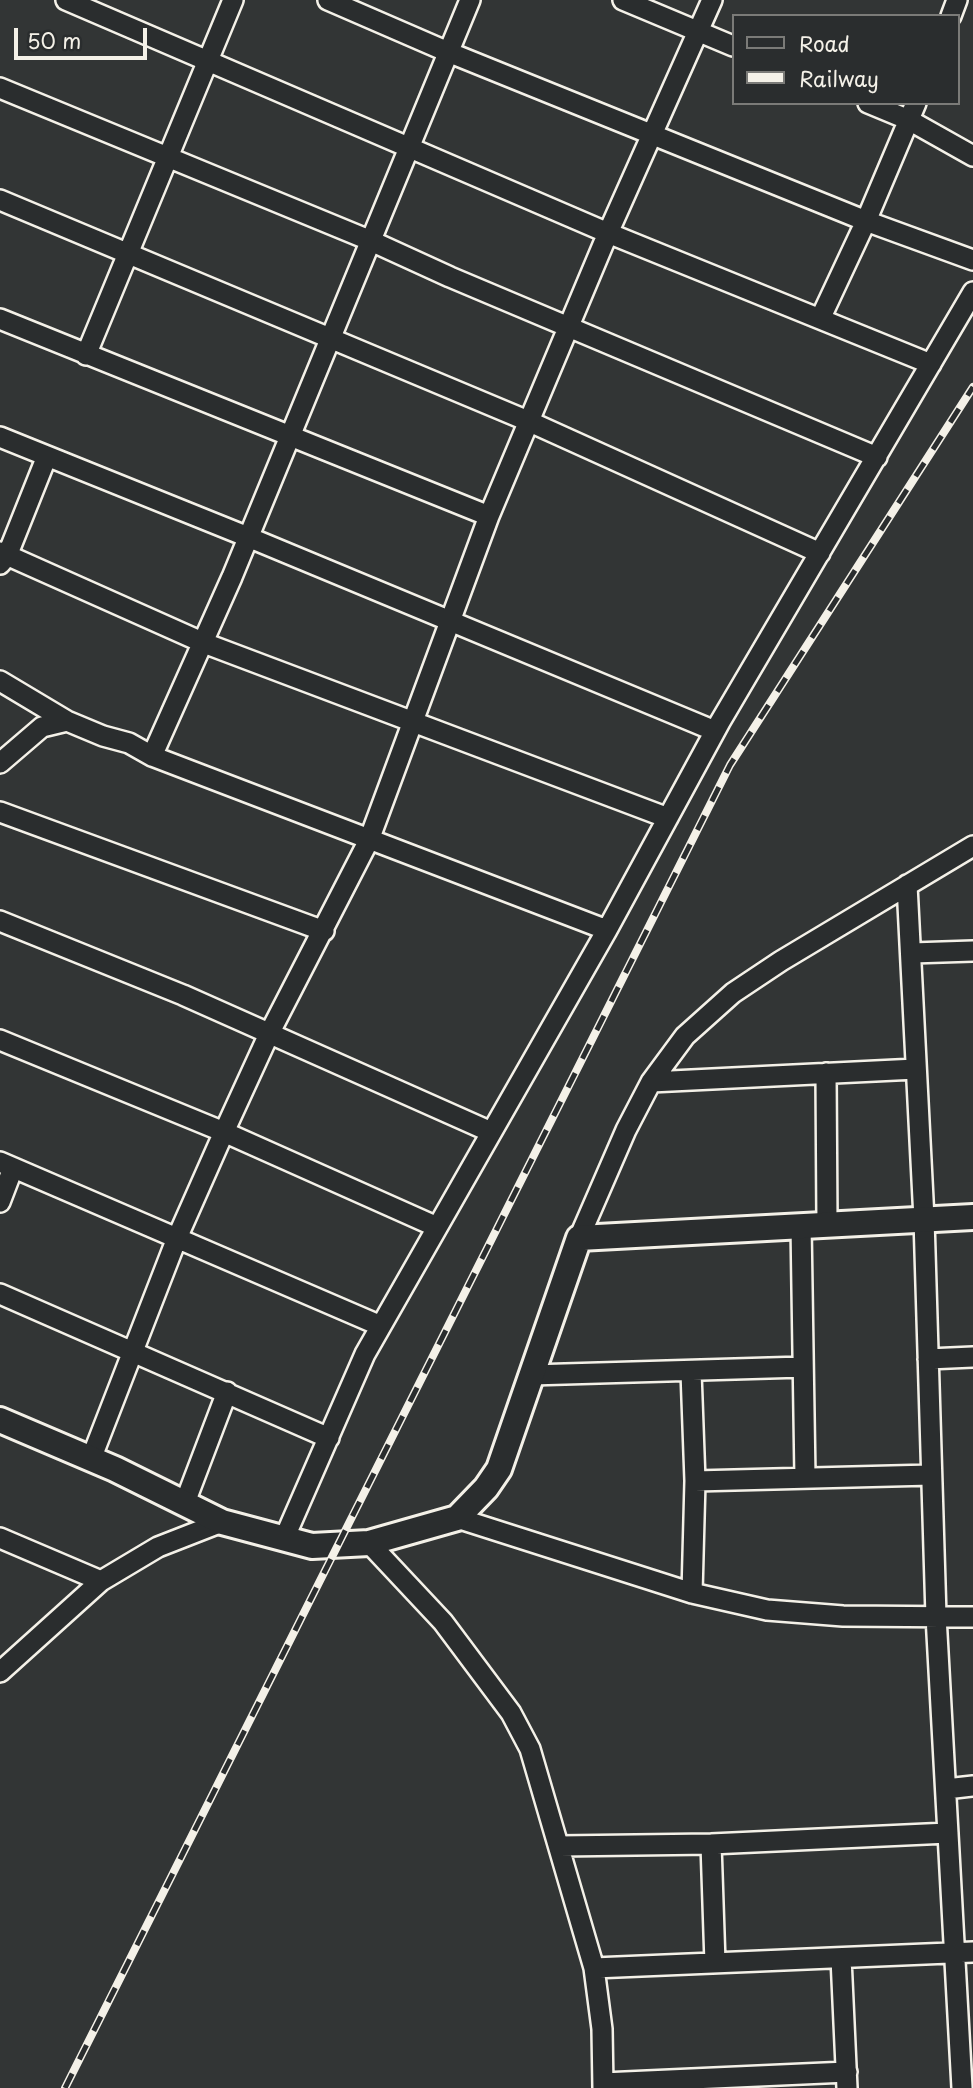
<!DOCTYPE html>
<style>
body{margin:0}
#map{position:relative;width:973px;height:2088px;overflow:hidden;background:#323535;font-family:"Playpen Sans",sans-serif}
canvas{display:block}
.legend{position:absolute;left:732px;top:14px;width:228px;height:91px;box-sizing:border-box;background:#2a2d2e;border:2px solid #7b7b78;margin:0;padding:9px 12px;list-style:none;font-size:21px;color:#f4f1e8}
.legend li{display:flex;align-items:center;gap:14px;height:35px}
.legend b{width:35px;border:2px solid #7b7b78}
.scale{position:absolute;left:14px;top:28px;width:133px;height:32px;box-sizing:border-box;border:4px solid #f4f1e8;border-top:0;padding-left:9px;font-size:21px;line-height:24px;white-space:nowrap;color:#f4f1e8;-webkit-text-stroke:5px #2a2d2e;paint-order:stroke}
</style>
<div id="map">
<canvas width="973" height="2088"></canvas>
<ul class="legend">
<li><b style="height:9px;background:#2a2d2e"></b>Road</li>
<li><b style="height:9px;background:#f4f1e8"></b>Railway</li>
</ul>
<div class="scale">50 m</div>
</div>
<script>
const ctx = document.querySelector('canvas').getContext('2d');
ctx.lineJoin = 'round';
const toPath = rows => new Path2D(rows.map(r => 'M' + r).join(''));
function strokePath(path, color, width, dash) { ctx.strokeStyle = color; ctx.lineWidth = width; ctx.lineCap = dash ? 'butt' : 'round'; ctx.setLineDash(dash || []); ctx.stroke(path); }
const minor = toPath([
 [66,0,608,233,931,364],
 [328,0,448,52,866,221,973,260],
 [623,0,733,46],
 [951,16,957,0],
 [0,88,369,240,450,277,877,457],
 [868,103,909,120,973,156],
 [0,200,528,421,820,553],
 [821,317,866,221,916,103],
 [0,319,489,516],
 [86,355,233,0],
 [0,437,248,537,715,731],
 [0,552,204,643,668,818],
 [0,564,7,556,47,456],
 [0,681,67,721,103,736,129,743,152,756,607,930],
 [152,756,232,577,470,0],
 [0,763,42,727,67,721],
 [0,812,324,931],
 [907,885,924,1219,936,1616,962,2088],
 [0,921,183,995,491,1132],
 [912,953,973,951],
 [0,1040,224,1132,437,1227],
 [826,1073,827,1224],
 [651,1082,916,1069],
 [0,1162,381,1326],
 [0,1202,13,1168],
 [801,1225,805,1478],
 [579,1238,626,1130,651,1082,685,1036,733,993,781,961,973,846],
 [0,1294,329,1438],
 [928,1359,973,1357],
 [691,1372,695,1481,692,1593],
 [531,1375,803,1367],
 [91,1459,177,1238,224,1132,269,1034,369,840,489,516,608,233,712,0],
 [695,1481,931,1475],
 [184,1505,227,1392],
 [457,1518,692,1593,767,1610,843,1616,973,1617],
 [0,1538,101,1581],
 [284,1539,365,1354,607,930,720,722,973,292],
 [369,1543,443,1622,511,1713,530,1749,594,1968,602,2029,603,2088],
 [0,1672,101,1581,158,1547,222,1522],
 [946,1789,973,1786],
 [711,1844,715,1963],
 [560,1846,711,1844,948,1833],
 [841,1958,847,2088],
 [594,1968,973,1952],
 [603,2083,847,2072]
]);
const tertiary = toPath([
 [0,1420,115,1469,222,1522,312,1546,369,1543,457,1518,486,1488,499,1469,579,1238,973,1217]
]);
const rail = toPath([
 [65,2088,730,765,973,387]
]);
strokePath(minor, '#f4f1e8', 24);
strokePath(tertiary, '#f4f1e8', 30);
strokePath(minor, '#2a2d2e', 19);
strokePath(tertiary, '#2a2d2e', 24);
strokePath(rail, '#f4f1e8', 8);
strokePath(rail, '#2a2d2e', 5, [16]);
</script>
